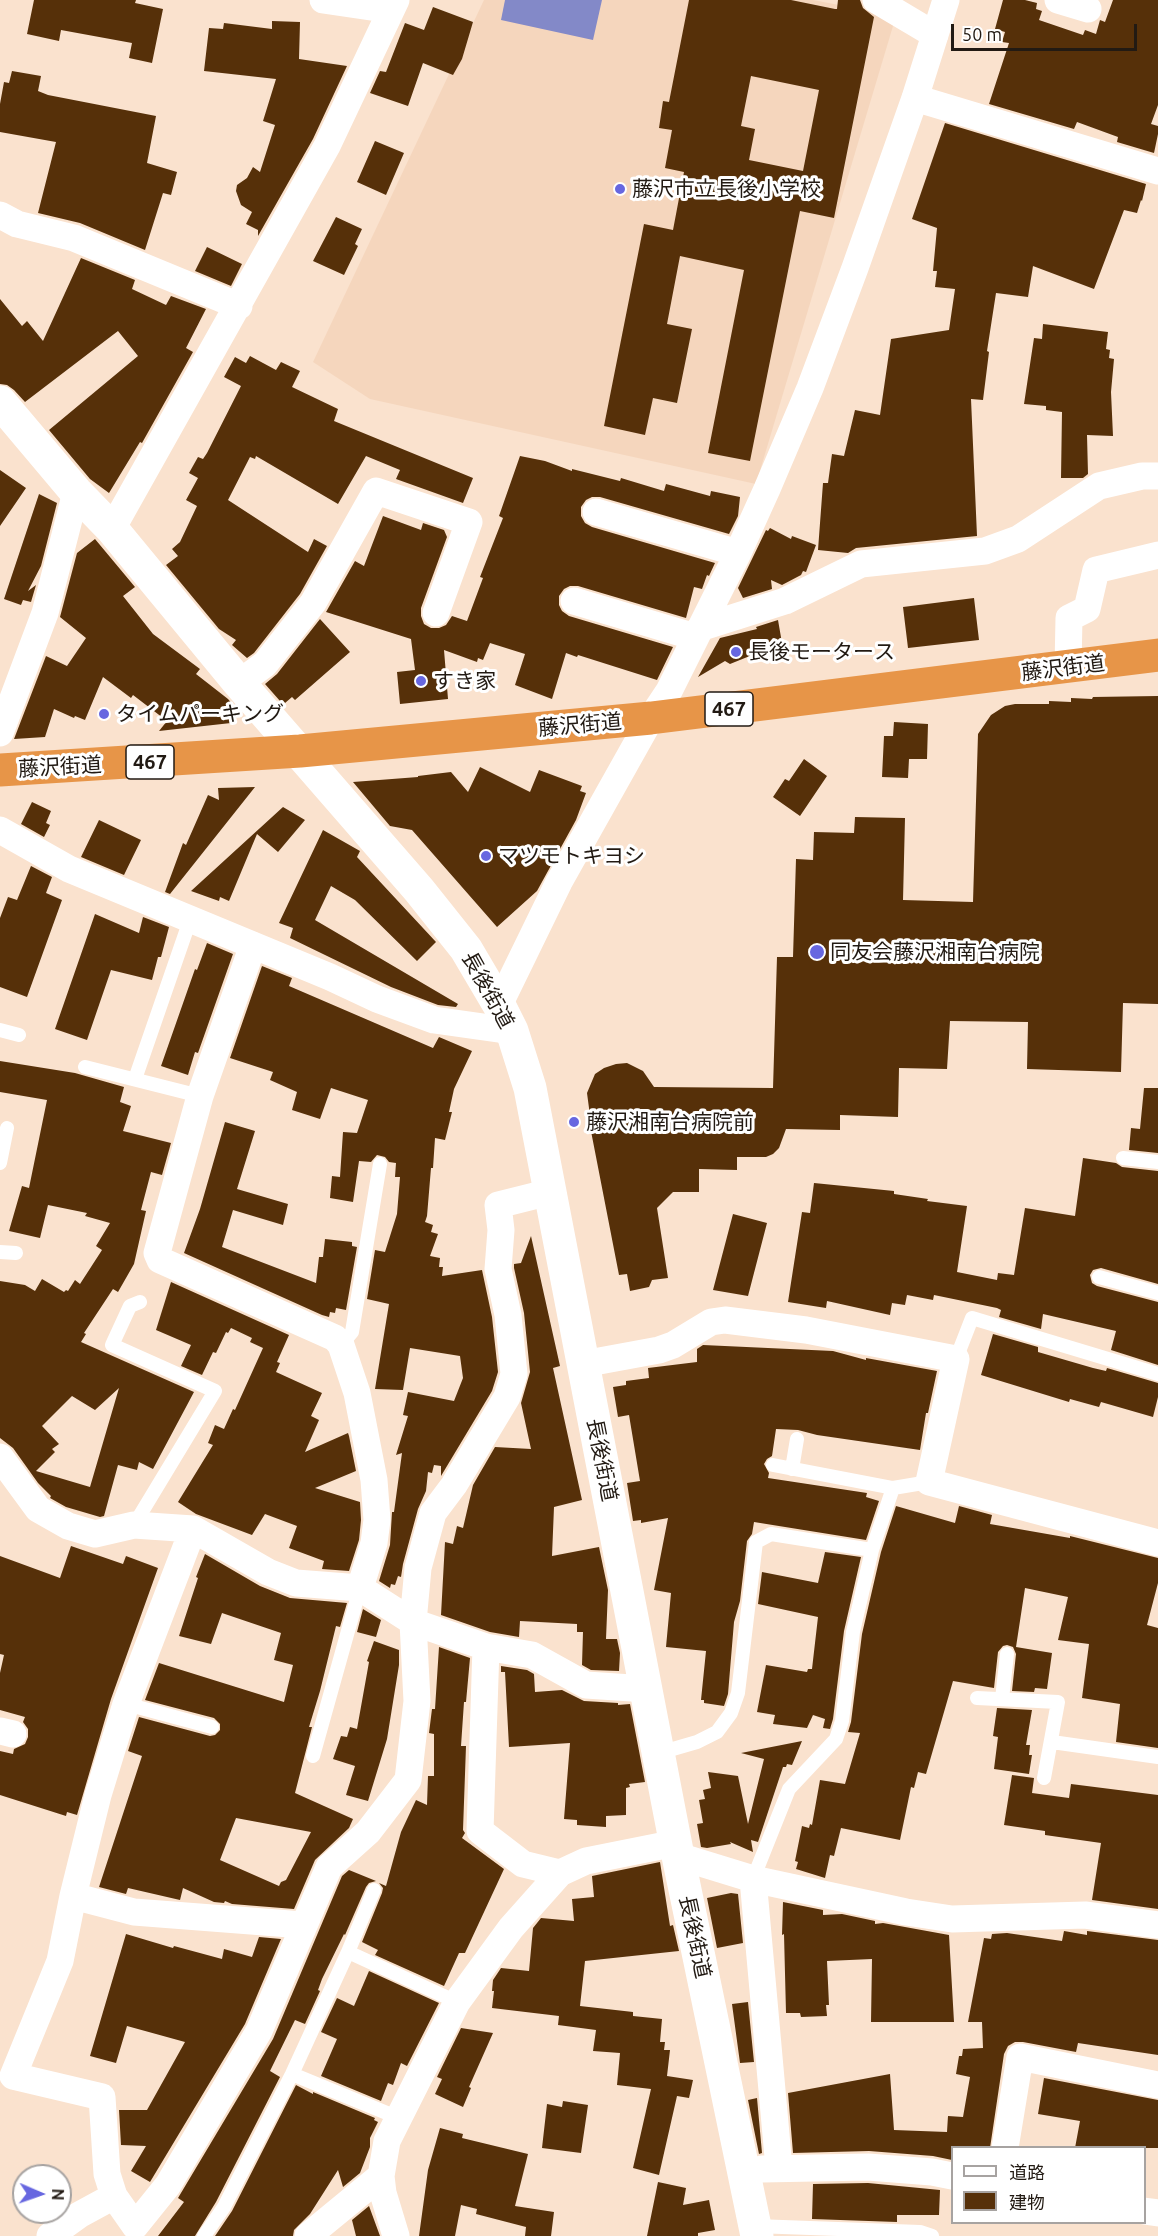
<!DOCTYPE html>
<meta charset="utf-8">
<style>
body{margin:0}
#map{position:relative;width:1158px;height:2236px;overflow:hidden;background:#fae2ce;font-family:Ubuntu,"Noto Sans JP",sans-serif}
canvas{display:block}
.legend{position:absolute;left:951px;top:2146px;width:195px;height:78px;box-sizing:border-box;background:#fff;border:2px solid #a7a3a1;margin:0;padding:8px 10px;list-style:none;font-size:18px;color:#221a13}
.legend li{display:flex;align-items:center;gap:12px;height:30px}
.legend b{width:30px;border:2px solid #a7a3a1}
.north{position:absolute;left:12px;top:2164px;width:60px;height:60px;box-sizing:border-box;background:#fff;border:2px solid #a7a3a1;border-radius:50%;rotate:92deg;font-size:16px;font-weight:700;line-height:24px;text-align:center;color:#221a13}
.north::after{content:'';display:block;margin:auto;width:21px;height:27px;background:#6767e0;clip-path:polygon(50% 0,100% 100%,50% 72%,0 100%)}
.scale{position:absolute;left:951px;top:24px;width:186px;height:27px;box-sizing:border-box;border:3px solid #221a13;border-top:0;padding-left:8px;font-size:18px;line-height:21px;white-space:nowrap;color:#221a13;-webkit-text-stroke:4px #fff;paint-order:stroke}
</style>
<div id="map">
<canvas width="1158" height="2236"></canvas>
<ul class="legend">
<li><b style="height:8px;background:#fff"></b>道路</li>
<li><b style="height:16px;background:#563009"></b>建物</li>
</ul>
<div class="north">N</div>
<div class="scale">50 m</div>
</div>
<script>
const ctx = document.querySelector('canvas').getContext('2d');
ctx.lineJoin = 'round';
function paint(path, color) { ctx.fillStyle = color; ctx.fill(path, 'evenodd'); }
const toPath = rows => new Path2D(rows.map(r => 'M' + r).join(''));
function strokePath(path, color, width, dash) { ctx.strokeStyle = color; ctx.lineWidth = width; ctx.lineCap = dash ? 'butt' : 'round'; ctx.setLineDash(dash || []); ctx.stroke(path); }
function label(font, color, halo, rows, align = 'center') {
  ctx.font = font + ' Ubuntu,"Noto Sans JP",sans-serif'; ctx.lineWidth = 6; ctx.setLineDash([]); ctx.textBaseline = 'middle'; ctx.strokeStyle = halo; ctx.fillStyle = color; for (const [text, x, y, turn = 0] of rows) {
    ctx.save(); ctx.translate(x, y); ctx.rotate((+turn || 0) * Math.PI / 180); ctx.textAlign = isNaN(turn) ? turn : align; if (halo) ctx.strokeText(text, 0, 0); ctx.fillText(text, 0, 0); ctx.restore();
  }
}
const built = toPath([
 [484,0,813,0,896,16,756,484,370,399,313,362]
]);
const water = toPath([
 [505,0,602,0,593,40,501,20]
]);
const building = toPath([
 [34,0,136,0,135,3,163,9,152,63,129,58,132,43,61,30,59,41,27,34],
 [689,0,791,0,835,9,837,9,838,0,860,0,863,8,874,17,834,218,800,211,750,461,708,453,744,270,680,256,667,324,692,329,677,403,653,398,645,435,604,426,644,224,673,230,684,172,665,168,672,130,659,128,663,101,669,102],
 [751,76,819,90,803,171,749,160,755,129,741,126],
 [1003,0,1025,0,1037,3,1036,9,1042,11,1039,20,1083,35,1085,30,1096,34,1100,20,1105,22,1113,0,1158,0,1158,105,1151,124,1158,126,1158,134,1154,153,1117,142,1118,137,1077,122,1074,129,989,104,1009,43,1002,42,1005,32,995,29],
 [433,7,473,22,462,59,453,75,423,63,408,106,370,93,380,71,386,72,405,23,424,30],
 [272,21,300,22,299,59,347,66,313,139,258,236,258,230,246,224,252,212,241,205,236,191,237,185,247,178,253,167,260,172,275,125,263,121,276,79,204,71,209,28,223,29,224,23,272,29],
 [12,71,41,76,38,91,48,95,156,116,147,163,177,172,171,195,163,193,145,250,80,223,38,213,56,142,0,132,0,104,4,82,9,83],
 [945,123,1146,184,1142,201,1141,200,1137,213,1124,210,1094,289,1033,266,1028,297,996,293,987,351,989,352,983,400,971,399,977,536,856,548,848,553,818,550,823,483,828,483,832,454,844,456,855,410,880,415,891,339,949,330,955,289,935,287,937,271,933,271,937,228,912,219],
 [375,141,404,153,386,195,357,182],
 [336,217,362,229,355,244,358,246,344,275,313,261],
 [207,247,242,264,231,286,195,271],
 [81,258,135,280,132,289,166,305,171,296,206,309,186,348,193,352,142,443,140,442,109,493,90,479,49,430,138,356,118,331,25,402,14,390,7,385,0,384,0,299,22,326,27,321,43,341],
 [1043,324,1108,332,1106,349,1110,350,1109,358,1114,359,1111,392,1113,436,1087,435,1088,474,1083,478,1061,478,1062,412,1046,410,1046,406,1024,404,1034,338,1042,339],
 [250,356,276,370,281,362,300,371,292,387,338,409,334,421,473,478,463,503,396,479,400,470,366,456,338,504,256,456,255,459,250,457,228,500,308,552,314,539,327,546,300,594,254,653,247,658,232,645,236,640,219,629,166,565,178,556,172,549,180,542,197,506,186,500,198,478,189,473,198,457,203,459,207,453,241,386,224,377,235,357,246,363],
 [520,456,545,461,572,471,572,469,620,481,621,478,664,491,666,484,710,496,711,491,740,497,738,516,729,534,600,497,592,497,586,500,581,507,581,516,585,523,592,527,715,563,709,576,707,575,702,589,694,587,686,618,578,586,570,586,564,589,559,596,559,605,562,611,569,616,673,647,657,680,578,655,577,657,566,653,552,699,515,685,525,654,490,643,483,660,478,658,477,662,444,650,448,699,400,704,397,672,415,670,411,639,326,612,355,561,364,566,383,516,421,530,423,523,444,530,447,537,421,608,421,616,424,624,431,628,439,628,446,625,452,616,467,621,483,578,480,577,503,518,499,516],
 [0,470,26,488,0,526],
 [39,494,57,503,41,566,28,591,36,585,31,602,23,600,21,605,4,599],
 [770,528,791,539,792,536,816,545,806,572,803,571,801,575,782,585,771,580,772,589,743,598,738,588,766,530,768,531],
 [95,539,135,587,123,596,153,634,200,669,196,674,228,699,240,713,231,723,159,731,167,721,133,695,131,698,103,677,85,720,75,716,74,718,54,709,45,737,14,739,46,656,67,666,86,638,60,617,77,553],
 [974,598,979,640,908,648,903,607],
 [320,619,350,652,295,700,292,697,285,703,281,700,280,701,265,684,277,674],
 [778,620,782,643,730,664,725,661,698,677,720,638,757,629,756,627],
 [1158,696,1158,1004,1123,1003,1121,1072,1027,1069,1028,1022,950,1021,947,1069,899,1068,898,1117,840,1115,840,1130,786,1129,779,1148,773,1154,766,1157,737,1157,737,1170,699,1169,699,1192,673,1192,657,1208,668,1278,652,1280,649,1287,630,1291,627,1274,619,1275,590,1126,591,1123,587,1093,595,1074,604,1068,616,1064,627,1063,643,1071,654,1087,773,1088,777,957,793,957,796,859,813,860,814,832,854,833,855,817,905,818,903,900,973,902,978,734,991,715,1005,706,1015,704,1049,704,1049,701,1071,702,1071,698,1092,699,1093,697],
 [894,722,928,724,927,759,909,759,908,778,882,777,884,736,893,736],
 [804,759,827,776,800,816,773,797,785,779,789,781],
 [480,767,530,792,539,770,582,786,580,791,586,793,576,820,537,891,497,927,412,830,390,826,353,782,418,777,418,776,451,772,468,792],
 [255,787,170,894,165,892,183,843,186,845,208,795,219,800,218,788],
 [32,802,51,811,46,823,50,825,44,837,21,824],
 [283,807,305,820,278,852,257,834,229,901,220,897,219,901,191,891],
 [99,820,141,840,124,875,81,857],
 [323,830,360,851,357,857,436,942,417,961,355,900,331,886,315,920,458,1004,456,1007,438,1005,391,987,290,938,293,928,279,923],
 [31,866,52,877,46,893,62,900,27,997,0,987,0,918,8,897,17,900],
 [95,914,139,933,143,917,169,927,161,957,158,957,152,980,111,970,87,1040,55,1029],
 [207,943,233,954,198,1053,195,1052,188,1075,161,1066,195,969,197,970],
 [262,966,292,978,289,986,433,1048,439,1037,472,1051,454,1089,449,1112,452,1112,445,1140,435,1138,433,1168,431,1168,427,1216,425,1222,433,1225,431,1232,438,1234,430,1256,440,1258,439,1267,443,1267,442,1276,482,1270,492,1317,498,1372,492,1391,441,1476,441,1466,434,1465,432,1473,428,1472,426,1491,418,1509,403,1564,401,1577,398,1576,395,1585,391,1584,390,1588,379,1581,390,1545,392,1512,394,1512,402,1453,396,1455,408,1416,403,1415,408,1392,454,1401,463,1378,460,1356,410,1348,403,1390,375,1389,389,1304,367,1299,375,1250,385,1252,397,1214,400,1177,395,1177,396,1163,389,1162,385,1157,377,1155,371,1162,359,1161,353,1202,330,1198,332,1176,340,1177,343,1132,357,1133,368,1100,331,1088,320,1119,292,1110,297,1092,270,1080,273,1072,230,1058],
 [0,1061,75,1073,124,1087,120,1102,131,1106,123,1131,171,1143,162,1175,151,1172,141,1210,146,1211,134,1264,118,1292,113,1289,84,1333,86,1334,81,1342,194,1392,153,1469,139,1462,137,1470,118,1465,104,1516,100,1517,66,1507,50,1498,51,1496,38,1483,13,1448,0,1438,0,1281,25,1285,35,1291,42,1279,64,1292,66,1290,68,1291,75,1280,80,1284,102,1250,96,1246,110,1223,85,1216,87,1213,48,1205,40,1238,9,1231,22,1186,29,1188,47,1100,0,1092],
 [119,1388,90,1487,36,1471,55,1452,52,1449,59,1444,42,1426,72,1396,95,1410],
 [1144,1088,1158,1088,1158,1153,1129,1150,1131,1128,1140,1129],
 [225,1122,255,1131,237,1189,288,1204,283,1225,233,1210,222,1247,316,1283,319,1257,323,1257,325,1239,352,1242,352,1246,357,1247,346,1310,336,1308,335,1313,330,1312,329,1317,322,1315,184,1253,200,1209],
 [1083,1158,1116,1163,1122,1167,1158,1171,1158,1284,1101,1268,1093,1270,1090,1275,1092,1283,1097,1286,1158,1302,1158,1365,1111,1350,1116,1331,1043,1314,1041,1329,999,1317,1001,1310,997,1308,934,1295,933,1300,907,1295,905,1305,892,1303,890,1315,827,1301,826,1308,788,1302,802,1212,810,1213,814,1183,894,1191,894,1194,928,1199,927,1201,967,1206,957,1272,997,1280,998,1273,1014,1275,1025,1208,1075,1216],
 [733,1214,767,1223,748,1296,713,1290],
 [531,1236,560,1366,553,1368,582,1500,554,1507,552,1556,599,1547,608,1590,606,1639,617,1639,620,1653,619,1671,591,1670,582,1665,583,1632,577,1632,577,1624,520,1621,519,1637,490,1632,441,1615,445,1542,453,1544,457,1526,463,1528,473,1485,495,1447,531,1449,521,1403,530,1372,524,1313,514,1268,514,1264,521,1263],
 [171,1282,289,1335,277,1362,280,1363,276,1372,322,1393,311,1416,319,1420,305,1452,348,1433,349,1436,356,1471,315,1488,360,1502,361,1520,359,1540,349,1571,322,1569,324,1561,289,1548,297,1526,265,1514,252,1535,196,1514,178,1502,213,1445,208,1443,215,1425,224,1429,233,1409,235,1410,263,1348,250,1342,252,1338,231,1328,228,1333,226,1332,216,1353,213,1352,202,1375,181,1366,191,1345,156,1330],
 [993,1334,1038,1347,1038,1352,1093,1368,1106,1371,1107,1368,1158,1383,1158,1397,1153,1417,1101,1402,1099,1407,1070,1399,1069,1402,981,1375],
 [703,1345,833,1351,866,1360,866,1358,937,1371,928,1413,926,1413,920,1450,817,1435,798,1430,776,1429,772,1456,767,1459,764,1464,769,1473,768,1478,867,1493,866,1497,879,1501,866,1540,754,1522,752,1534,747,1541,740,1601,734,1622,728,1694,724,1706,704,1703,704,1700,701,1700,706,1651,666,1647,671,1593,654,1590,668,1518,641,1523,641,1520,633,1521,627,1483,640,1481,629,1415,618,1417,613,1387,626,1385,626,1381,649,1378,648,1368,697,1362,697,1349],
 [896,1506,955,1523,959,1506,992,1515,990,1524,1070,1538,1070,1536,1158,1558,1158,1583,1147,1625,1158,1628,1158,1748,1116,1742,1120,1704,1082,1698,1089,1644,1058,1640,1068,1597,1025,1588,1016,1647,1052,1653,1047,1689,1035,1688,1034,1692,1012,1691,1016,1654,1013,1647,1007,1645,1003,1646,998,1652,994,1688,953,1681,926,1774,918,1772,914,1788,911,1787,900,1840,841,1828,834,1856,830,1855,825,1878,796,1869,798,1862,795,1861,802,1826,809,1828,810,1824,812,1825,820,1780,845,1784,860,1733,848,1732,851,1722,862,1634,881,1552],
 [71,1546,123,1564,126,1556,158,1568,111,1699,77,1815,67,1812,66,1816,0,1795,0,1751,13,1754,14,1749,25,1744,28,1737,28,1729,23,1722,25,1717,0,1710,0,1673,4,1655,0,1654,0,1556,60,1578],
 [825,1552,861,1557,844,1631,833,1719,830,1729,823,1728,825,1719,813,1715,807,1728,773,1724,775,1715,757,1712,766,1665,807,1672,808,1669,812,1669,818,1617,758,1604,762,1572,818,1583],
 [205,1554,260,1586,290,1598,347,1603,340,1627,336,1626,320,1691,309,1727,312,1727,295,1793,353,1819,349,1828,315,1860,294,1909,232,1904,225,1901,224,1903,214,1902,183,1888,180,1900,128,1888,126,1894,99,1887,142,1756,128,1751,139,1717,210,1736,215,1735,220,1730,220,1724,214,1718,145,1700,159,1663,284,1702,293,1665,274,1660,281,1633,222,1613,211,1644,179,1636,198,1578,196,1577],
 [236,1818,311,1832,286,1880,281,1882,279,1886,220,1860],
 [363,1609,381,1620,376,1637,357,1632],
 [374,1641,399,1650,399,1665,387,1739,368,1801,346,1795,355,1766,333,1759,341,1736,347,1737,350,1727,357,1729,369,1662,367,1661],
 [439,1647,470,1658,466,1702,464,1702,461,1746,466,1746,463,1830,465,1833,462,1838,504,1869,465,1953,459,1953,444,1986,375,1955,378,1950,362,1942,382,1893,383,1888,379,1883,386,1886,401,1832,416,1800,427,1805,428,1776,434,1776,434,1734,429,1733,432,1709,435,1709],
 [501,1666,527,1670,534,1674,535,1692,562,1690,584,1701,618,1703,618,1705,630,1704,645,1782,629,1784,630,1787,626,1788,626,1815,606,1816,606,1827,577,1825,577,1820,564,1819,570,1743,509,1747,505,1672,501,1672],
 [997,1708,1032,1710,1026,1745,1030,1745,1029,1755,1032,1755,1029,1774,994,1769,998,1737,993,1736],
 [802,1741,792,1765,787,1764,786,1767,783,1767,758,1842,751,1840,753,1852,730,1842,731,1844,707,1848,701,1847,697,1824,703,1823,699,1800,705,1799,703,1790,711,1788,708,1772,738,1776,748,1824,764,1759,741,1753],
 [1012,1775,1034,1778,1032,1793,1069,1798,1071,1784,1158,1795,1158,1909,1092,1900,1101,1843,1045,1835,1045,1831,1004,1825],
 [660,1862,670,1926,673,1925,679,1951,585,1961,580,2006,633,2012,633,2016,662,2019,660,2042,665,2042,664,2050,670,2050,667,2076,693,2080,689,2098,677,2096,659,2175,633,2168,651,2089,617,2085,620,2053,593,2051,596,2030,558,2025,559,2016,492,2008,494,1991,492,1991,493,1980,501,1968,529,1971,533,1928,541,1918,574,1921,572,1899,594,1897,592,1876],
 [349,1870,376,1881,369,1883,366,1887,345,1935,344,1934,322,1979,318,1990,320,1991,305,2024,295,2020,270,2071,280,2077,216,2202,195,2236,158,2236,184,2202,178,2198,273,2039,342,1876],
 [731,1893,738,1894,743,1943,717,1948,707,1898],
 [783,1902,823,1910,823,1915,842,1914,875,1921,875,1924,883,1923,949,1935,954,2022,871,2022,872,1959,827,1961,829,2005,826,2005,827,2016,801,2017,800,2013,786,2013,784,1934,782,1935],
 [1064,1931,1087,1935,1087,1931,1158,1940,1158,2055,1078,2043,1076,2052,1023,2042,1015,2042,1008,2046,1004,2054,990,2148,952,2148,952,2160,933,2156,869,2151,793,2153,788,2093,890,2074,894,2130,947,2132,948,2116,963,2117,970,2077,956,2074,959,2056,962,2056,963,2049,983,2048,982,2022,968,2022,984,1938,991,1939,992,1934,1007,1933,1062,1941],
 [126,1934,173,1948,174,1946,222,1959,224,1949,252,1957,259,1937,281,1939,245,2024,150,2182,131,2171,146,2146,121,2145,119,2110,147,2110,185,2042,127,2026,116,2063,90,2056],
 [369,1971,439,2003,407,2066,401,2063,393,2085,388,2083,381,2101,321,2076,337,2039,321,2032,337,1998,354,2006],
 [748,2002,754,2062,740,2063,732,2004],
 [461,2028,493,2033,469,2087,471,2088,463,2107,435,2094,442,2079,437,2077],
 [1044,2078,1158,2100,1158,2148,1075,2148,1080,2121,1038,2114],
 [296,2085,313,2094,313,2092,375,2118,374,2120,378,2122,370,2138,370,2147,360,2173,343,2187,338,2170,310,2214,294,2230,293,2236,215,2236,232,2211],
 [757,2098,762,2153,759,2154,748,2100],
 [563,2101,588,2105,581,2153,542,2148,547,2104,562,2107],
 [440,2128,463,2134,462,2138,528,2154,515,2206,554,2212,551,2236,525,2236,526,2227,476,2214,477,2209,461,2205,455,2236,419,2236,428,2170],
 [658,2182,686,2188,683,2205,709,2200,715,2230,698,2233,698,2236,647,2236],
 [868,2183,940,2190,939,2215,897,2215,897,2222,812,2219,813,2184],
 [369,2206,380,2236,356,2236,352,2220]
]);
const lane = toPath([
 [0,1030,19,1035],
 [85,1067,200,1096],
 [135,1079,190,920],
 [1123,1158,1158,1162],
 [0,1163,7,1128],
 [0,1252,16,1253],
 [1099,1277,1158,1293],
 [341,1345,352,1332,380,1164],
 [956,1359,972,1318,1158,1374],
 [773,1465,893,1488,929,1482],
 [792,1469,797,1439],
 [134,1525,215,1391,112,1345,130,1306,140,1302],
 [977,1698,1058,1702,1044,1778],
 [1002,1699,1007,1654],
 [126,1704,212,1727],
 [1052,1742,1158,1757],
 [659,1753,697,1742,717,1732,731,1713,738,1693,756,1542,771,1534,872,1550],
 [313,1756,360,1588],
 [753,1879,789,1789,836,1739,842,1721,853,1632,872,1550,893,1488],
 [348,1952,374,1890],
 [292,2074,399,2118],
 [755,2226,920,2232,932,2236],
 [204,2236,224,2207,292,2074,348,1952,457,2002]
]);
const street = toPath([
 [323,0,391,10],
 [876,0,935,35],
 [1058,0,1088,9],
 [915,98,1158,171],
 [0,215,17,224,74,238,239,306],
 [596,512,738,553],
 [112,529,327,146,396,0],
 [574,601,695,637],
 [700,628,785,601,861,564,985,551,1018,539,1099,486,1142,476,1158,476],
 [1068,667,1069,618,1087,609,1096,570,1158,555],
 [239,683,265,664,313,603,376,491,469,522,436,613],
 [0,733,45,613,76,492],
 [0,830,69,869,330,977,377,999,434,1020,512,1031],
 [253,945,200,1096,157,1253,160,1260,335,1338,341,1345,357,1393,374,1480,377,1520,374,1543,360,1588],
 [499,1005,559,882,651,718,669,691,738,553,767,489,810,388,855,268,915,98,946,0],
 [583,1364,659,1350,673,1345,711,1322,725,1320,806,1330,956,1359,929,1482,1158,1543],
 [0,1457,38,1509,68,1526,95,1534,134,1525,193,1529,268,1572,296,1583,360,1588,413,1622,486,1647,532,1655,586,1685,647,1689],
 [486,1647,480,1831,523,1864,560,1873],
 [0,1731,13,1734],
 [678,1856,753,1879,906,1912,952,1919,1085,1915,1158,1925],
 [753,1879,779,2168],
 [73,1896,98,1795,126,1704,193,1529],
 [1005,2148,1020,2057,1158,2085],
 [762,2169,868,2167,932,2172,952,2176],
 [381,2176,383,2193,396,2236],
 [114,2196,107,2174,102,2097,13,2076,60,1961,73,1896,134,1912,303,1925],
 [1144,2211,1158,2213],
 [50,2236,79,2215,114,2196,135,2226,168,2185,259,2031,329,1867,368,1832,408,1780,417,1701,413,1622,418,1568,433,1513,454,1485,507,1397,514,1374,508,1315,498,1269,501,1230,498,1205,550,1192],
 [308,2236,381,2176,387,2141,457,2002,511,1928,560,1873,586,1861,676,1843]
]);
const secondary = toPath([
 [0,402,76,492,112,529,239,683,419,890,466,949,499,1005,512,1031,530,1088,678,1856,757,2236]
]);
const highway = toPath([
 [0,770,300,751,651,718,1158,655]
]);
const markers = [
 [620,189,6,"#6767e0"],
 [736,652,6,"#6767e0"],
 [421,681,6,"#6767e0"],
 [104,714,6,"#6767e0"],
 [486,856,6,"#6767e0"],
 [817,952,8,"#6767e0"],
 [574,1122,6,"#6767e0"]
];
const shields = [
 [729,709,48],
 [150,762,48]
];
const shieldNames = [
 ["467",729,709],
 ["467",150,762]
];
const poiNames = [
 ["藤沢市立長後小学校",632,189],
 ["長後モータース",748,652],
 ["すき家",433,681],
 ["タイムパーキング",116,714],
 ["マツモトキヨシ",498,856],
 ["同友会藤沢湘南台病院",830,952],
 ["藤沢湘南台病院前",586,1122]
];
const streetNames = [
 ["藤沢街道",1063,668,-7],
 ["藤沢街道",580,725,-5],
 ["藤沢街道",60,767,-3],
 ["長後街道",488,990,61],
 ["長後街道",602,1460,79],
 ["長後街道",695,1937,78]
];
paint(built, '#f5d6bd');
paint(water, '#8389c8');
paint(building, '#563009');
strokePath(lane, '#fff', 14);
strokePath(street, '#fff', 27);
strokePath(secondary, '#fff', 33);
strokePath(highway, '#e79548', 33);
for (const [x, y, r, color] of markers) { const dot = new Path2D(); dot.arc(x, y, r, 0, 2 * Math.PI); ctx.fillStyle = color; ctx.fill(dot); strokePath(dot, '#fff', 2); }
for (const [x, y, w] of shields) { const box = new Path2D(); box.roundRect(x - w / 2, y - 17, w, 34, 4.5); ctx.fillStyle = '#fff'; ctx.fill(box); strokePath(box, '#221a13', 1.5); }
label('bold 20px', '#221a13', null, shieldNames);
label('21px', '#221a13', '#fff', poiNames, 'left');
label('21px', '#221a13', '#fff', streetNames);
</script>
